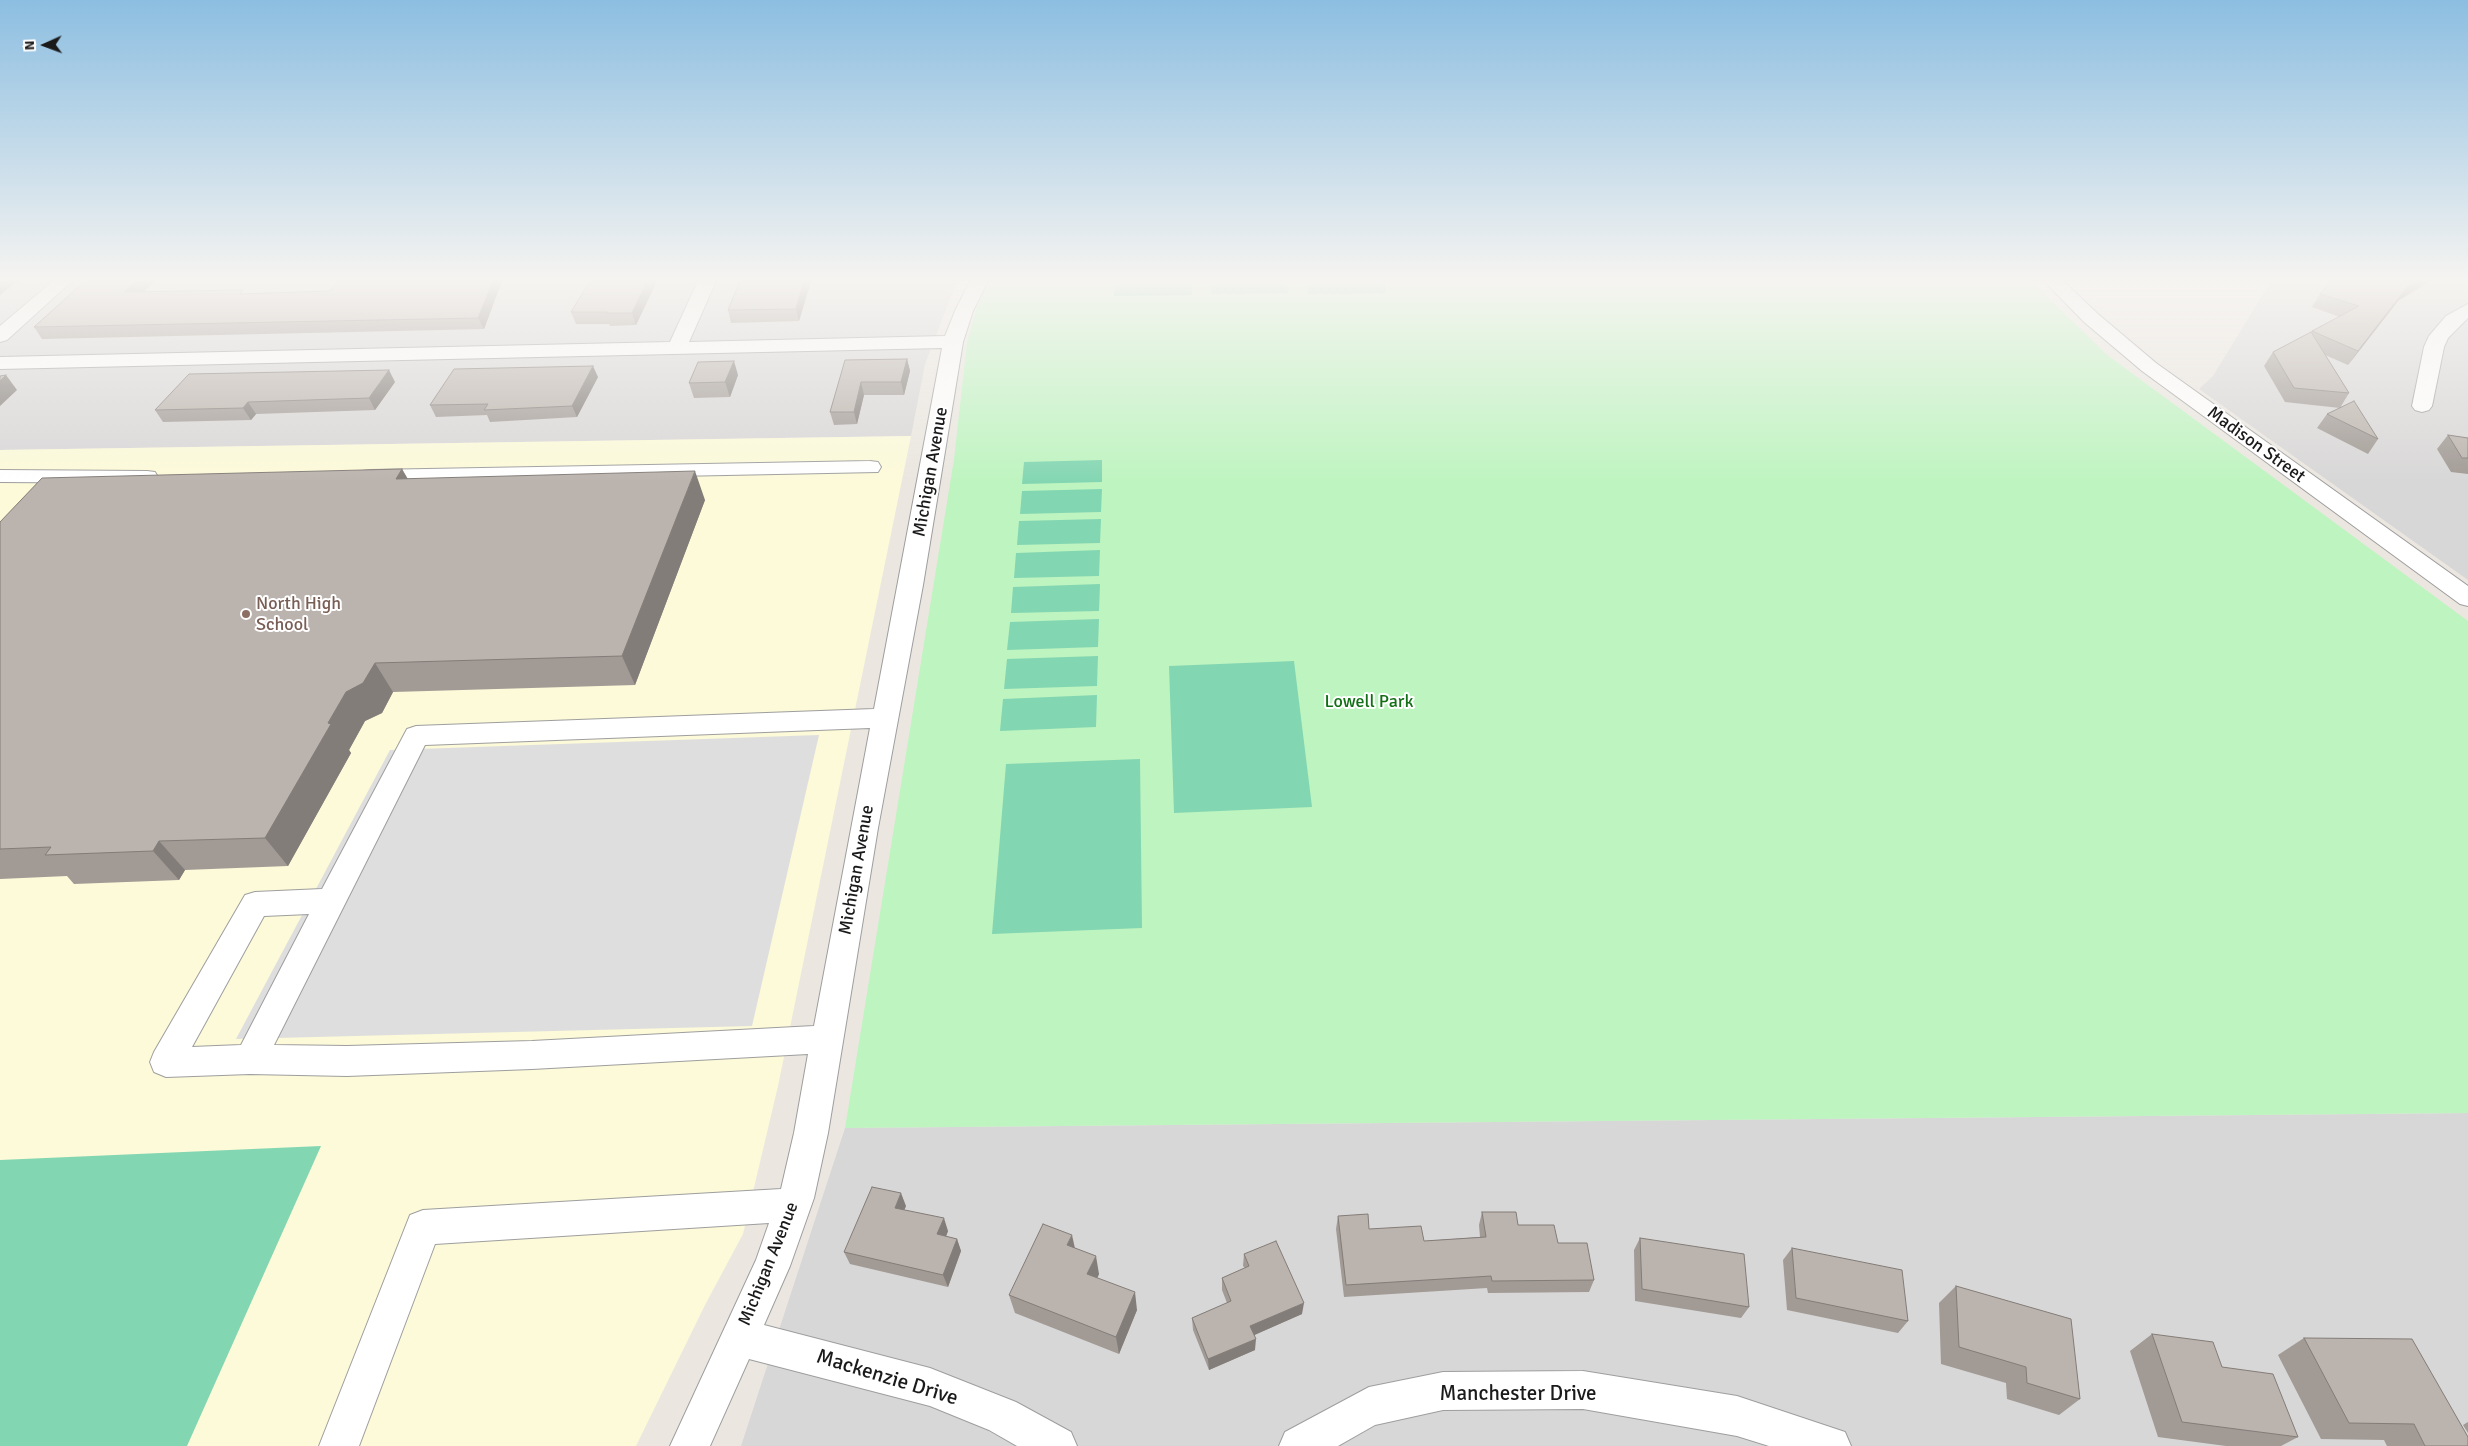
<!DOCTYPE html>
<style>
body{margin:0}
#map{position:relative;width:2468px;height:1446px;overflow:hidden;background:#ebe7e0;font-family:Signika,sans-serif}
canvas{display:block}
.north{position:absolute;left:20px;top:20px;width:50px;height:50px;-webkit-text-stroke:4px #fff;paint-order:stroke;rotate:268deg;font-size:14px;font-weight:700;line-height:20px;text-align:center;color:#1a1a1a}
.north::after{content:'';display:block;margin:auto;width:18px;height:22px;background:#1a1a1a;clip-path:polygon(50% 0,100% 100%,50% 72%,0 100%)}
</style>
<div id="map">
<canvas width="2468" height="1446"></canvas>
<div class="north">N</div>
</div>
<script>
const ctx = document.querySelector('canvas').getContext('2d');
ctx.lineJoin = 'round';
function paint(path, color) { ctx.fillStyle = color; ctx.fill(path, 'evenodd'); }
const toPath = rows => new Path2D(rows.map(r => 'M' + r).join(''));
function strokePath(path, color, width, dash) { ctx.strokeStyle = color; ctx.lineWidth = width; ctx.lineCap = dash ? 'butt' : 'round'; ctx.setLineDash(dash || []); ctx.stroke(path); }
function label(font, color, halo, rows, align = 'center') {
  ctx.font = font + ' Signika,sans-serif'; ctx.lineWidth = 4; ctx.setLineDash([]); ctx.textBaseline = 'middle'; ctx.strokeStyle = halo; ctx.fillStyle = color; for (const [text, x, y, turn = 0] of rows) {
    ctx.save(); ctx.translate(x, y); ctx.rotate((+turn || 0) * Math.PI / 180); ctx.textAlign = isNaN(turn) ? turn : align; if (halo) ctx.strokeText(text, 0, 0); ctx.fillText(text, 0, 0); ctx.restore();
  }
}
const residential = toPath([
 [0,281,957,281,925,364,911,436,0,450],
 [2271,281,2468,281,2468,580,2199,389,2213,376],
 [2468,1113,2468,1446,741,1446,845,1128]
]);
const education = toPath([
 [911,436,778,1086,743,1234,705,1305,636,1446,0,1446,0,450]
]);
const park = toPath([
 [990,281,2032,281,2106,354,2468,621,2468,1113,845,1128,954,459,967,342,976,309]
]);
const pitch = toPath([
 [1115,281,1192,281,1192,295,1114,296],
 [1211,281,1287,281,1289,293,1211,294],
 [1307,281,1384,281,1386,293,1308,294],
 [1102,460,1102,482,1022,484,1024,462],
 [1102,489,1101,512,1020,514,1022,491],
 [1101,519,1100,543,1017,545,1019,521],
 [1100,550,1099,576,1014,578,1016,553],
 [1100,584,1099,611,1011,613,1013,587],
 [1099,619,1098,647,1007,650,1010,622],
 [1098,656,1097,686,1004,689,1007,659],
 [1294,661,1312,807,1174,813,1169,666],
 [1097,695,1096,727,1000,731,1003,699],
 [1140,759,1142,928,992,934,1006,764],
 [321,1146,187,1446,0,1446,0,1160]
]);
const parking = toPath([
 [819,735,752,1026,236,1039,390,750]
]);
const minor = toPath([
 [53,281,72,281,7,340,0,342,0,326,53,281],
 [698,281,716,281,689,342,945,336,955,311,970,281,988,281,973,311,963,342,923,585,878,828,828,1133,814,1198,790,1266,764,1325,930,1368,1016,1402,1071,1432,1077,1446,1017,1446,989,1430,930,1406,749,1359,710,1446,670,1446,756,1260,769,1223,435,1244,359,1446,319,1446,410,1215,423,1210,781,1189,794,1133,808,1054,532,1069,347,1076,250,1074,166,1077,154,1072,150,1062,154,1052,245,895,255,892,322,889,407,729,416,726,874,709,942,348,0,369,0,357,670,342,698,281],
 [870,728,814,1026,532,1041,347,1046,274,1045,425,745,870,728],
 [309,914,241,1045,192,1047,264,916,309,914],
 [2044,281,2063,281,2098,314,2156,363,2468,586,2468,606,2460,604,2142,371,2084,322,2044,281],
 [2468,304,2468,318,2448,338,2444,347,2432,406,2429,410,2422,412,2415,410,2412,406,2424,347,2429,336,2446,316,2468,304],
 [870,461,878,462,881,467,878,472,371,482,363,481,360,476,363,471,371,470,870,461],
 [0,470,147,471,155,472,158,477,155,482,147,483,0,482,0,470],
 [1583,1371,1737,1396,1845,1432,1851,1446,1769,1446,1737,1436,1583,1409,1443,1410,1375,1425,1338,1446,1279,1446,1285,1432,1369,1387,1443,1372,1583,1371]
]);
const wall = toPath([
 [85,281,155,281,143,292,246,294,329,291,338,281,502,281,484,329,42,339,34,327],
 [657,281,636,325,610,326,609,324,576,324,571,312],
 [811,281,799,321,731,323,728,310],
 [2320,294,2398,301,2348,365,2325,355,2349,393,2340,408,2378,439,2368,454,2317,428,2327,414,2340,408,2285,402,2264,366,2273,352,2311,332,2312,331,2340,317,2312,307],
 [907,359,910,371,904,395,864,395,857,424,834,425,830,412,845,360],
 [738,375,730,397,694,398,689,383],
 [598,377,577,417,490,422,487,415,436,417,430,405],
 [395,382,375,410,256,414,251,420,163,422,155,410],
 [2448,435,2468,438,2468,474,2451,472,2437,449],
 [402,469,408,479,705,500,635,685,393,692,382,713,365,721,349,750,351,753,288,866,185,870,179,880,74,884,67,876,0,879,0,522],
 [906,1206,904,1210,948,1231,946,1236,957,1239,961,1251,948,1287,850,1264,844,1252],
 [1482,1212,1518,1225,1558,1243,1594,1280,1589,1292,1488,1293,1487,1288,1344,1297,1336,1229,1338,1216,1369,1229,1424,1241,1480,1237,1479,1225],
 [1640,1238,1749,1307,1741,1318,1635,1301,1634,1250],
 [1075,1248,1099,1274,1097,1278,1137,1310,1119,1354,1015,1313,1009,1295],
 [1792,1248,1908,1321,1898,1333,1787,1310,1783,1260],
 [1244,1254,1302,1314,1254,1335,1255,1350,1209,1370,1193,1330,1192,1318,1227,1303,1222,1290,1222,1278,1245,1268,1243,1266],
 [1956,1286,2080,1399,2059,1415,2007,1399,2006,1383,1941,1364,1939,1303],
 [2152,1334,2222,1367,2298,1437,2281,1446,2226,1446,2158,1437,2130,1351],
 [2304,1338,2468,1446,2387,1446,2384,1440,2321,1439,2278,1355],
 [2468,1422,2468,1433,2463,1425]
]);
const shadedWall = toPath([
 [0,281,18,281,0,295],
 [136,281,155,281,131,304,124,292],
 [493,281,502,281,484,329,478,318],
 [647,281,657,281,636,325,632,313],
 [804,281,811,281,799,321,796,309],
 [2417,281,2430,281,2398,301,2348,365,2358,351,2407,287],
 [907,359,910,371,904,395,901,382],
 [734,361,738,375,730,397,725,382],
 [593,366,598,377,577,417,572,406],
 [389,370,395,382,375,410,369,398],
 [6,375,17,390,0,406,0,381],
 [861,382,864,395,857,424,854,412],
 [248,402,256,414,251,420,243,408],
 [402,469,418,498,396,479],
 [695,471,705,500,635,685,622,656],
 [375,663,393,692,382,713,365,721,349,750,351,753,288,866,265,838,328,723,346,692],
 [159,841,185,870,179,880,153,851],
 [901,1193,906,1206,900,1220,895,1208],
 [944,1218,948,1231,942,1247,937,1234],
 [1072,1235,1076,1253,1067,1245],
 [957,1239,961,1251,948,1287,943,1275],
 [1096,1256,1099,1274,1091,1292,1087,1274],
 [1135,1292,1137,1310,1119,1354,1116,1337],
 [1304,1303,1302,1314,1250,1337,1250,1326],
 [1256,1339,1255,1350,1209,1370,1208,1359]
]);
const building = toPath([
 [85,281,136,281,124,292,243,290,240,294,329,291,338,281,493,281,478,318,34,327,85,281],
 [590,281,647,281,632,313,606,313,607,312,571,312,590,281],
 [740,281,804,281,796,309,728,310,740,281],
 [2331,281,2417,281,2407,287,2358,351,2312,331,2359,306,2320,294,2331,281],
 [2311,332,2349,393,2294,388,2273,352,2311,332],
 [907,359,901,382,861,382,854,412,830,412,845,360,907,359],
 [734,361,725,382,689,383,698,362,734,361],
 [593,366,572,406,484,410,488,404,430,405,454,369,593,366],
 [389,370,369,398,248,402,243,408,155,410,189,374,389,370],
 [6,375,0,381,0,376,6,375],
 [2354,401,2378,439,2327,414,2354,401],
 [2448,435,2468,438,2468,458,2462,458,2448,435],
 [402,469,396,479,695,471,622,656,375,663,363,683,346,692,328,723,331,724,265,838,159,841,153,851,45,855,51,847,0,849,0,522,42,478,402,469],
 [872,1187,901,1193,895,1208,944,1218,937,1234,957,1239,943,1275,844,1252,872,1187],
 [1482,1212,1516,1212,1518,1225,1554,1225,1558,1243,1587,1243,1594,1280,1492,1281,1491,1276,1346,1285,1338,1216,1368,1214,1369,1229,1421,1226,1424,1241,1486,1237,1482,1212],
 [1043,1224,1072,1235,1067,1245,1096,1256,1087,1274,1135,1292,1116,1337,1009,1295,1043,1224],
 [1640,1238,1744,1254,1749,1307,1642,1289,1640,1238],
 [1276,1241,1304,1303,1250,1326,1256,1339,1208,1359,1192,1318,1231,1301,1222,1278,1249,1266,1244,1254,1276,1241],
 [1792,1248,1902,1270,1908,1321,1796,1298,1792,1248],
 [1956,1286,2071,1319,2080,1399,2027,1383,2026,1367,1959,1347,1956,1286],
 [2152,1334,2213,1342,2222,1367,2273,1374,2298,1437,2182,1422,2152,1334],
 [2304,1338,2412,1339,2468,1437,2468,1446,2425,1446,2414,1424,2349,1423,2304,1338]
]);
const markers = [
 [246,614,5,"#8d6e63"]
];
const streetNames = [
 ["Madison Street",2256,445,36],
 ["Michigan Avenue",931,472,-80],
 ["Michigan Avenue",857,870,-80],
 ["Michigan Avenue",769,1264,-68]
];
const educationNames = [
 ["North High",256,604],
 ["School",256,625]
];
const parkNames = [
 ["Lowell Park",1369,702]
];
const nearStreetnames = [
 ["Mackenzie Drive",887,1378,17],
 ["Manchester Drive",1518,1394]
];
paint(residential, '#d8d7d7');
paint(education, '#fcfad9');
paint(park, '#bef4c0');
paint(pitch, '#83d6b2');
paint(parking, '#dedede');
strokePath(minor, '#9e9e9e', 2);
paint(minor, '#fff');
paint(wall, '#a19a95');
paint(shadedWall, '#837d79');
paint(building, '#bbb3ad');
strokePath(building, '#837d79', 1);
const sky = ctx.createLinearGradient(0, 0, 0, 483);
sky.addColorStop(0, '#8cbee1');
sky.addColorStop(0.58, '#f6f4f1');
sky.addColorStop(1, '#f6f4f100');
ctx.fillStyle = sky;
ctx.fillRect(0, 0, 2468, 483);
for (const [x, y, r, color] of markers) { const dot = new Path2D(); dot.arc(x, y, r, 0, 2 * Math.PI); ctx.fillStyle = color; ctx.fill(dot); strokePath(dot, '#fff', 2); }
label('18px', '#1a1a1a', '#fff', streetNames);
label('18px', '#785e54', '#fff', educationNames, 'left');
label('18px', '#126f15', '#fff', parkNames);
label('21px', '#1a1a1a', '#fff', nearStreetnames);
</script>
